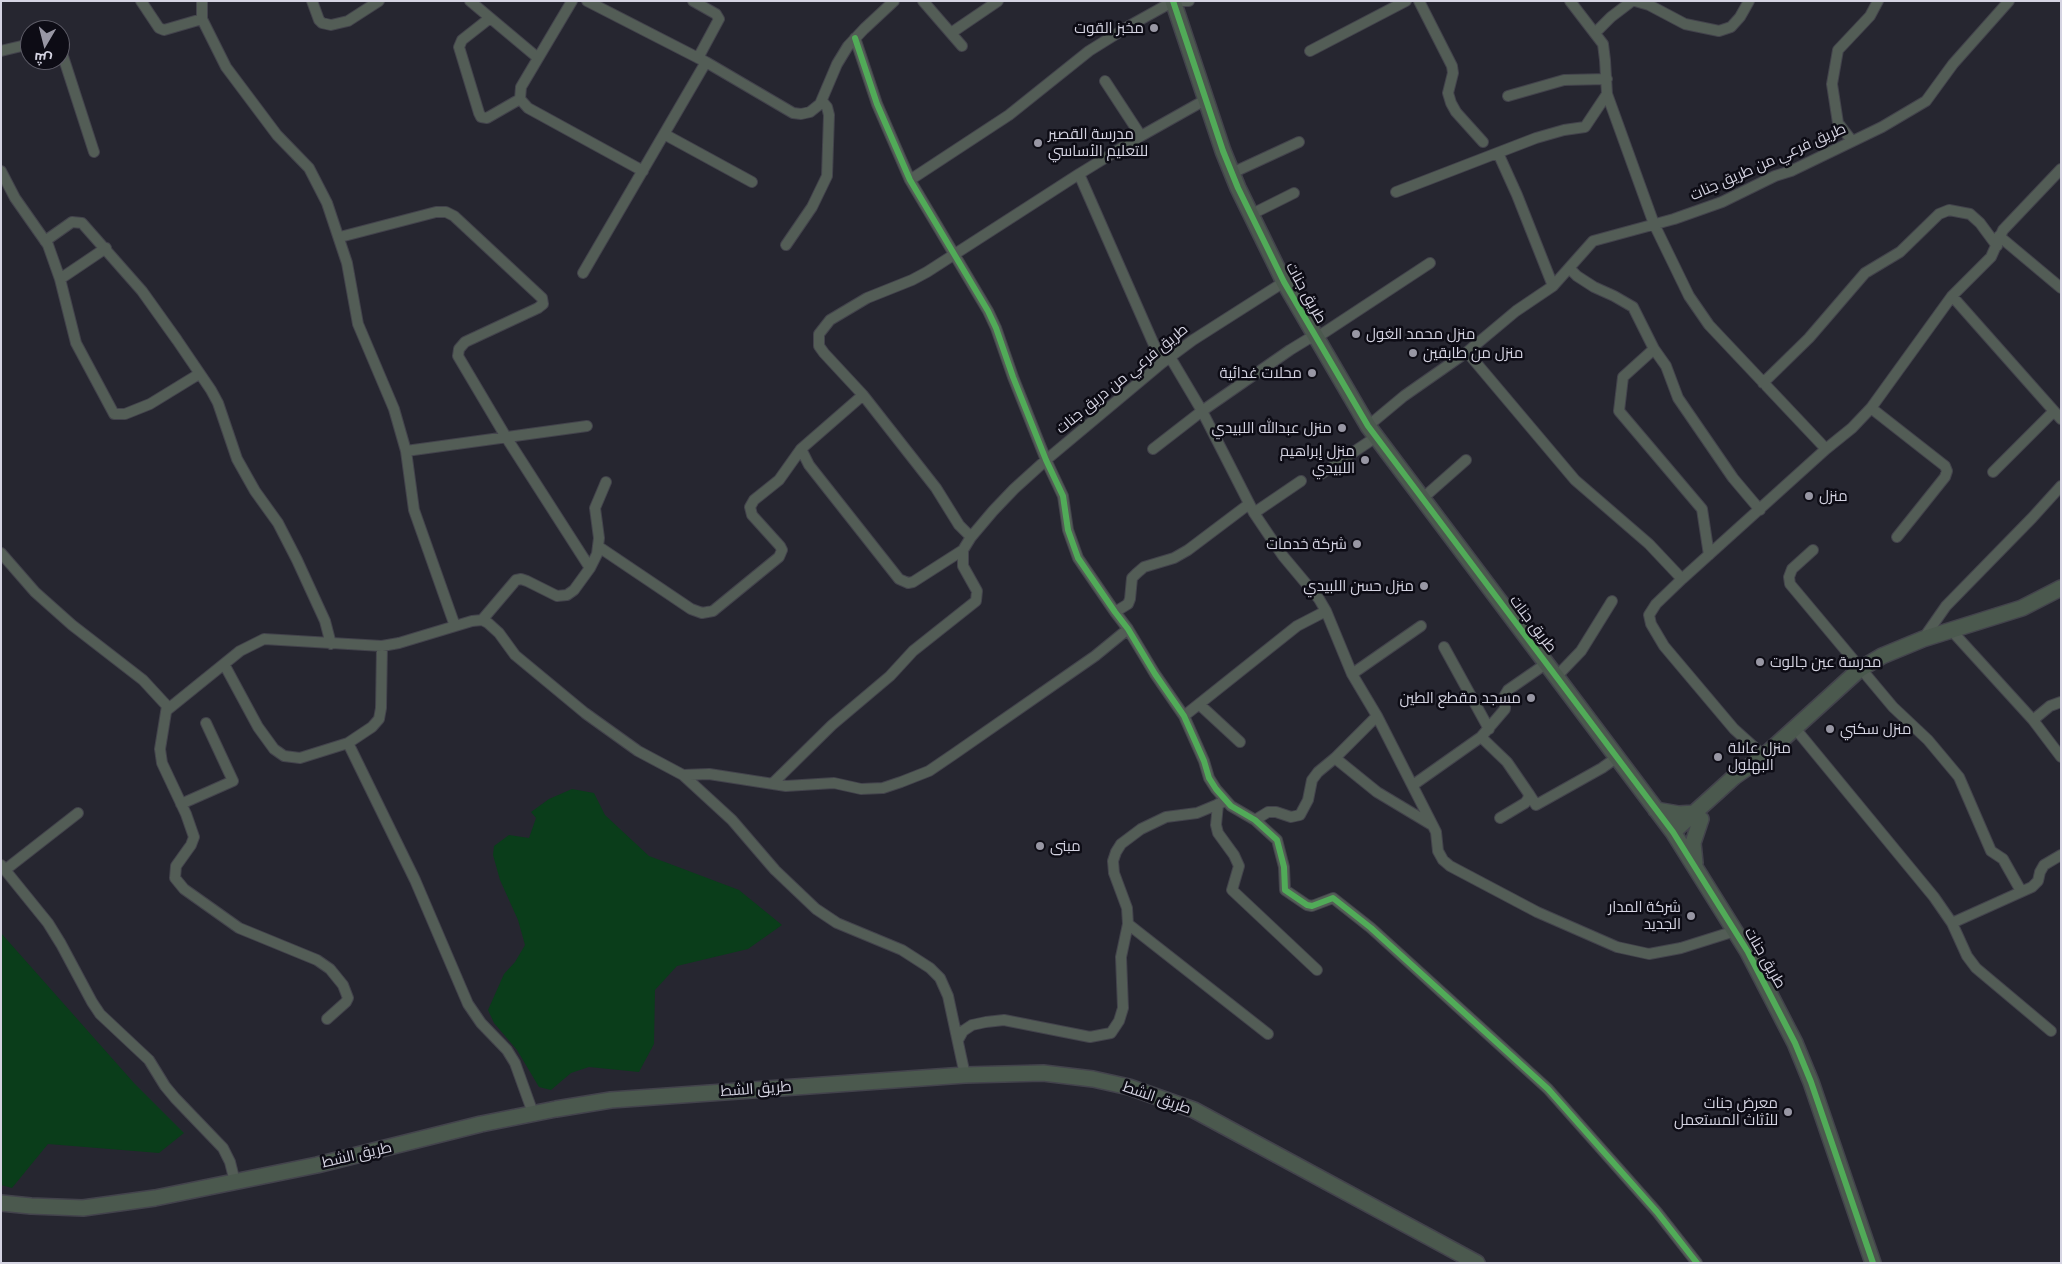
<!DOCTYPE html>
<meta charset="utf-8">
<style>
body{margin:0}
#map{position:relative;width:2062px;height:1264px;overflow:hidden;background:#262630;font-family:Raleway,Cairo,sans-serif}
canvas{display:block}
.frame{position:absolute;inset:0;border:2px solid #d5d4e2;pointer-events:none}
.north{position:absolute;left:20px;top:20px;width:50px;height:50px;box-sizing:border-box;background:#0d0c15;border:1px solid #5d5c67;border-radius:50%;rotate:188deg;font-size:14px;font-weight:700;line-height:20px;text-align:center;color:#d5d4e2}
.north::after{content:'';display:block;margin:auto;width:18px;height:22px;background:#9897a4;clip-path:polygon(50% 0,100% 100%,50% 72%,0 100%)}
</style>
<div id="map">
<canvas width="2062" height="1264"></canvas>
<div class="frame"></div>
<div class="north">ش</div>
</div>
<script>
const ctx = document.querySelector('canvas').getContext('2d');
ctx.lineJoin = 'round';
function paint(path, color) { ctx.fillStyle = color; ctx.fill(path, 'evenodd'); }
const toPath = rows => new Path2D(rows.map(r => 'M' + r).join(''));
function strokePath(path, color, width, dash) { ctx.strokeStyle = color; ctx.lineWidth = width; ctx.lineCap = dash ? 'butt' : 'round'; ctx.setLineDash(dash || []); ctx.stroke(path); }
function label(font, color, halo, rows, align = 'center') {
  ctx.font = font + ' Raleway,Cairo,sans-serif'; ctx.lineWidth = 5; ctx.setLineDash([]); ctx.textBaseline = 'middle'; ctx.strokeStyle = halo; ctx.fillStyle = color; for (const [text, x, y, turn = 0] of rows) {
    ctx.save(); ctx.translate(x, y); ctx.rotate((+turn || 0) * Math.PI / 180); ctx.textAlign = isNaN(turn) ? turn : align; if (halo) ctx.strokeText(text, 0, 0); ctx.fillText(text, 0, 0); ctx.restore();
  }
}
const green = toPath([
 [572,789,594,793,605,815,649,856,739,890,782,925,748,949,677,966,655,990,654,1044,639,1072,589,1067,571,1073,551,1090,539,1087,517,1050,494,1023,488,1010,504,974,515,962,525,945,518,920,500,880,493,855,494,846,509,835,529,838,536,818,531,812,549,799],
 [1,933,134,1083,184,1133,159,1153,48,1144,12,1188,1,1185]
]);
const street = toPath([
 [141,1,159,28,164,30,202,19],
 [202,1,202,19,226,67,277,135,309,168,327,203,347,263,358,324,394,409,406,451,414,510,455,626],
 [312,1,319,20,322,23,331,25,348,21,379,1],
 [470,1,538,58],
 [572,1,521,87,520,99,528,108,643,171],
 [587,1,706,62,793,113,801,114,810,112,820,104,837,64,848,46,864,29,894,1],
 [693,1,716,14,719,19,698,58],
 [923,1,962,46],
 [1419,1,1452,66,1453,73,1448,93,1451,103,1456,112,1483,142],
 [1635,1,1649,5,1685,24,1719,31,1731,27,1740,17,1749,1],
 [490,18,462,40,459,47,479,113,481,117,487,118,520,99],
 [951,33,998,1],
 [1595,33,1611,17,1632,1],
 [855,38,877,104,910,180,988,311,996,328,1013,377,1046,460,1063,496,1068,530,1078,558,1115,612,1128,629,1155,674,1184,716,1204,761,1209,778,1216,789,1231,806,1255,820,1277,840,1284,867,1285,890,1307,905,1312,906,1333,898,1371,928,1548,1089,1657,1212,1697,1263],
 [60,47,94,152],
 [1,51,30,44],
 [1310,51,1406,1],
 [1105,81,1141,136],
 [1607,94,1654,224,1689,296,1709,325,1826,449],
 [1508,96,1564,80,1607,79],
 [664,134,752,182],
 [1852,141,1838,123,1832,84,1838,50,1870,16,1878,1],
 [1498,153,1517,195,1553,286],
 [1,171,15,198,48,245,60,279,76,343,114,414,125,414,150,404,199,374],
 [1232,173,1299,142],
 [1079,174,1162,363],
 [910,180,1009,115,1089,51,1129,26,1174,1,1189,1],
 [1396,192,1536,138,1564,130,1585,127,1607,94,1605,60,1603,44,1570,1],
 [1252,214,1294,193],
 [1999,236,2061,288],
 [340,237,436,212,446,212,454,216,542,298,543,304,538,308,465,342,459,349,458,356,506,437,590,568],
 [45,241,72,222,82,223,142,291,177,340,211,390,218,403,237,459,255,491,278,523,297,560,325,621,331,644],
 [786,245,812,207,827,176,829,115,827,107,822,101],
 [1570,269,1577,276,1594,287,1614,296,1633,307,1654,349,1666,366,1678,398,1733,478,1760,510],
 [583,273,706,62],
 [60,279,106,248],
 [1952,296,2061,419],
 [1654,349,1623,377,1619,411,1702,509,1709,555],
 [1467,352,1575,480,1649,544,1682,579],
 [1170,357,1202,411,1254,513,1283,556,1319,599,1326,611,1352,674,1377,716,1433,826,1436,832,1438,851,1443,860,1450,866,1537,912,1617,947,1649,954,1681,948,1735,931],
 [1763,383,1809,338,1865,273,1900,252,1939,214,1949,210,1970,214,1980,223,1997,246],
 [863,395,801,449,809,465,899,579,908,583,913,582,963,550],
 [1871,408,1945,466,1947,471,1945,477,1897,537],
 [1368,426,1404,396,1467,352,1516,311,1553,286,1593,241,1674,219,1722,202,1775,176,1791,171,1882,127,1926,101,1953,64,2009,1],
 [1153,449,1202,411,1290,350,1308,339,1316,338,1430,263],
 [406,451,587,426],
 [1993,472,2054,411],
 [1321,474,1376,437],
 [1423,498,1466,460],
 [1254,513,1301,481],
 [971,537,959,525,936,488,863,395,824,353,819,346,819,334,830,320,867,298,912,280,927,272,1079,174,1141,136,1205,100],
 [599,547,691,609,702,613,713,611,779,557,782,550,780,546,752,515,750,507,754,500,779,480,801,449],
 [1813,550,1792,569,1789,577,1790,584,1893,707,1928,740,1959,777,1991,851,2003,859,2021,891],
 [1,553,35,592,72,625,143,680,167,706,160,749,162,763,186,814,194,837,191,845,176,866,175,878,184,889,239,928,317,960,330,969,343,985,348,998,346,1002,327,1019],
 [1115,612,1128,604,1130,599,1132,578,1137,573,1144,567,1174,558,1188,550,1249,504],
 [482,620,516,580,521,579,527,581,557,596,567,595,574,590,590,568,597,554,599,538,595,508,606,482],
 [1951,630,2033,720,2061,757],
 [1923,639,1946,606,2032,518,2061,486],
 [1444,647,1489,729],
 [224,664,258,727,274,749,284,756,300,758,348,743,372,727,379,719,381,708,382,646],
 [1352,674,1421,626],
 [1557,676,1581,651,1612,601],
 [1200,705,1240,742],
 [167,710,240,651,264,639,382,646,399,643,472,621,482,620,488,623,499,633,515,655,585,713,638,751,683,775,732,820,775,870,816,909,837,923,902,950,930,968,940,978,948,996,965,1075],
 [1184,716,1297,626,1326,611],
 [2033,720,2050,706,2061,702],
 [1794,727,1934,897,1952,923,1967,956,1976,968,2051,1031],
 [1481,737,1507,762,1529,794,1528,799,1525,803,1500,818],
 [348,743,415,880,468,1004,481,1023,507,1050,515,1063,533,1113],
 [1764,756,1734,729,1664,646,1651,624,1649,615,1656,604,1682,579,1826,449,1852,428,1871,408,1952,296,1991,257,2003,230,2061,169],
 [1335,758,1377,792,1432,825],
 [683,775,709,774,786,786,834,783,861,789,883,788,901,782,929,771,954,754,1095,656,1128,629],
 [773,783,832,725,890,676,913,651,976,601,977,591,963,566,963,550,971,537,993,511,1014,489,1046,460,1162,363,1193,340,1284,282],
 [1413,785,1481,737,1505,709,1505,695,1508,690,1547,663],
 [1529,794,1536,805,1602,768,1616,758],
 [181,804,233,781,206,723],
 [1218,804,1216,825,1218,833,1234,855,1239,866,1232,890,1317,970],
 [1255,820,1268,812,1276,812,1291,817,1300,815,1308,800,1312,780,1318,772,1335,758,1377,716],
 [1,865,48,923,61,944,92,1002,100,1014,149,1060,165,1086,175,1098,223,1148,230,1162,235,1182],
 [5,870,78,813],
 [1952,923,2032,887,2038,881,2040,872,2044,865,2061,855],
 [1128,924,1268,1034],
 [958,1040,963,1031,972,1025,986,1022,1004,1020,1090,1037,1111,1033,1119,1021,1123,1008,1121,957,1128,924,1127,908,1114,873,1113,861,1116,852,1121,844,1141,829,1166,817,1197,813,1226,801]
]);
const secondary = toPath([
 [1173,1,1223,151,1238,188,1284,282,1368,426,1673,832,1748,952,1795,1043,1811,1082,1873,1263],
 [1656,810,1679,814,1695,813],
 [1673,832,1734,777,1764,756,1860,669,1882,656,1923,639,2022,608,2061,588],
 [1695,863,1693,843,1701,819],
 [1,1203,31,1206,83,1208,155,1198,317,1165,481,1124,556,1109,611,1100,965,1075,1043,1073,1093,1079,1129,1087,1194,1110,1477,1263]
]);
const cycleway = toPath([
 [1173,1,1223,151,1238,188,1284,282,1368,426,1673,832,1748,952,1795,1043,1811,1082,1873,1263],
 [855,38,877,104,910,180,988,311,996,328,1013,377,1046,460,1063,496,1068,530,1078,558,1115,612,1128,629,1155,674,1184,716,1204,761,1209,778,1216,789,1231,806,1255,820,1277,840,1284,867,1285,890,1307,905,1312,906,1333,898,1371,928,1548,1089,1657,1212,1697,1263]
]);
const markers = [
 [1154,28,5,"#9897a4"],
 [1038,143,5,"#9897a4"],
 [1356,334,5,"#9897a4"],
 [1413,353,5,"#9897a4"],
 [1312,373,5,"#9897a4"],
 [1342,428,5,"#9897a4"],
 [1365,460,5,"#9897a4"],
 [1809,496,5,"#9897a4"],
 [1357,544,5,"#9897a4"],
 [1424,586,5,"#9897a4"],
 [1760,662,5,"#9897a4"],
 [1531,698,5,"#9897a4"],
 [1830,729,5,"#9897a4"],
 [1718,757,5,"#9897a4"],
 [1040,846,5,"#9897a4"],
 [1691,916,5,"#9897a4"],
 [1788,1112,5,"#9897a4"]
];
const poiNames = [
 ["مخبز القوت",1144,28],
 ["مدرسة القصير",1048,134,"left"],
 ["للتعليم الأساسي",1048,151,"left"],
 ["منزل محمد الغول",1366,334,"left"],
 ["منزل من طابقين",1423,353,"left"],
 ["محلات غدائية",1302,373],
 ["منزل عبدالله اللبيدي",1332,428],
 ["منزل إبراهيم",1355,451],
 ["اللبيدي",1355,468],
 ["منزل",1819,496,"left"],
 ["شركة خدمات",1347,544],
 ["منزل حسن اللبيدي",1414,586],
 ["مدرسة عين جالوت",1770,662,"left"],
 ["مسجد مقطع الطين",1521,698],
 ["منزل سكني",1840,729,"left"],
 ["منزل عاىلة",1728,748,"left"],
 ["البهلول",1728,765,"left"],
 ["مبنى",1050,846,"left"],
 ["شركة المدار",1681,907],
 ["الجديد",1681,924],
 ["معرض جنات",1778,1103],
 ["للأثاث المستعمل",1778,1120]
];
const streetNames = [
 ["طريق فرعي من طريق جنات",1768,162,-24],
 ["طريق جنات",1306,293,61],
 ["طريق فرعي من دريق جنات",1122,379,-39],
 ["طريق جنات",1533,624,53],
 ["طريق جنات",1765,958,60],
 ["طريق الشط",756,1089,-4],
 ["طريق الشط",1157,1098,19],
 ["طريق الشط",357,1155,-13]
];
paint(green, '#0a3d1a');
strokePath(street, '#43434c', 12);
strokePath(secondary, '#43434c', 18);
strokePath(street, '#535d56', 10);
strokePath(secondary, '#4b594e', 15);
strokePath(cycleway, '#51ab58', 6);
for (const [x, y, r, color] of markers) { const dot = new Path2D(); dot.arc(x, y, r, 0, 2 * Math.PI); ctx.fillStyle = color; ctx.fill(dot); strokePath(dot, '#0d0c15', 2); }
label('15px', '#d5d4e2', '#0d0c15', poiNames, 'right');
label('15px', '#d5d4e2', '#0d0c15', streetNames);
</script>
